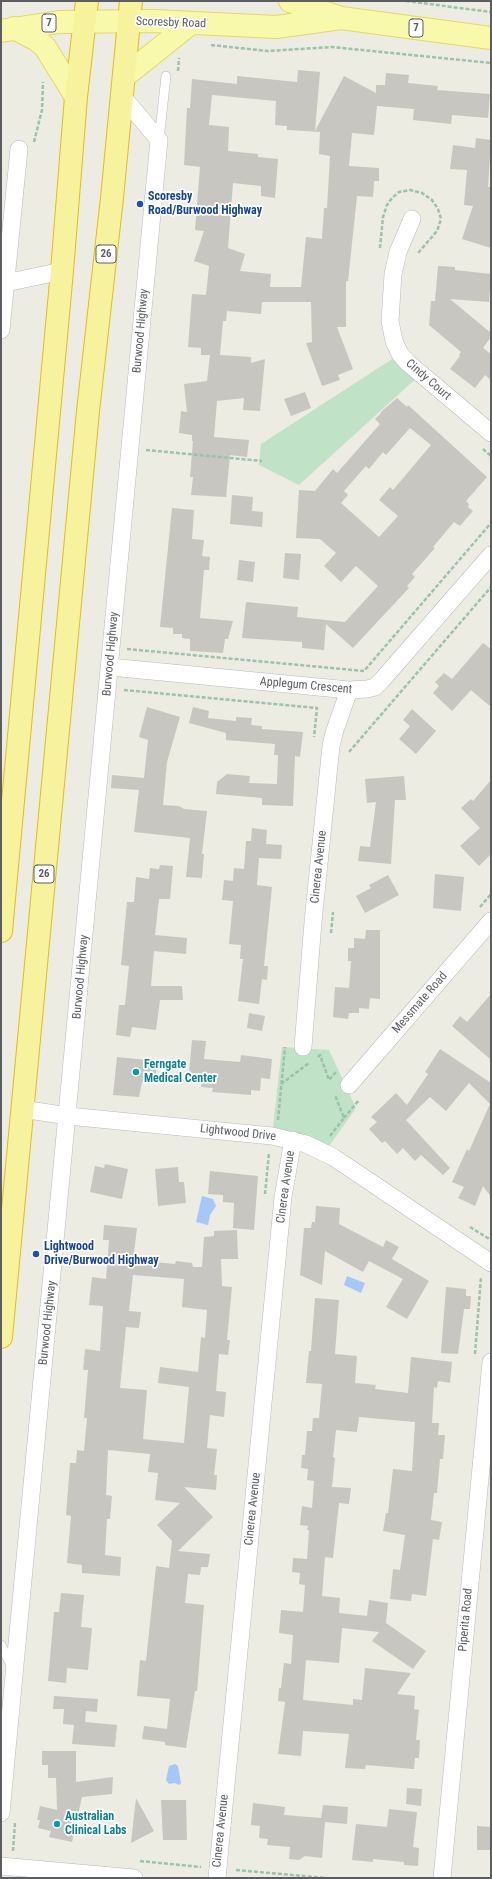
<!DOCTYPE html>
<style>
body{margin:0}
#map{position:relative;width:492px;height:1879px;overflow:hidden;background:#ecece2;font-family:"Roboto Condensed",sans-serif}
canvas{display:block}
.frame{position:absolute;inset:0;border:2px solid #5b5d62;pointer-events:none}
</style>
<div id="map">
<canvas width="492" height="1879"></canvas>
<div class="frame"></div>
</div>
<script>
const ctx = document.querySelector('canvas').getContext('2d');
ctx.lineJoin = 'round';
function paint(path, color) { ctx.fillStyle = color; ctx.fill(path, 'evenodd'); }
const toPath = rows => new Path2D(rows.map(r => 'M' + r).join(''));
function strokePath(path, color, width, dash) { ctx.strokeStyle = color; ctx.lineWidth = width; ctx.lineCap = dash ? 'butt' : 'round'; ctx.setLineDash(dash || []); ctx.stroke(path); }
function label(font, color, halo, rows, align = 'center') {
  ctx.font = font + ' "Roboto Condensed",sans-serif'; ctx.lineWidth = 3.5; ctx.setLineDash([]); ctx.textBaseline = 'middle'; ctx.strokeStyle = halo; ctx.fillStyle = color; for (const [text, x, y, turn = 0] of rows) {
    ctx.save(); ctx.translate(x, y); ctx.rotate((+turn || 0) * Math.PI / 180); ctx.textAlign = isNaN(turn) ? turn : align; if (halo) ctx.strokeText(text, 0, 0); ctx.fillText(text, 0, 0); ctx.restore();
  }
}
const green = toPath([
 [400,354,421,374,299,485,259,465,261,444],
 [282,1047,329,1050,356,1108,325,1152,272,1136]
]);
const water = toPath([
 [202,1196,213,1199,216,1206,210,1215,208,1225,196,1222],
 [347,1276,365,1283,361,1293,344,1285],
 [175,1764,178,1766,181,1783,179,1785,175,1783,169,1784,166,1780,169,1766]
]);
const building = toPath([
 [298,70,320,72,315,131,344,76,376,93,376,85,385,85,386,73,409,75,408,83,438,86,437,90,490,94,488,118,452,115,451,124,413,120,414,109,377,106,374,135,352,133,349,166,379,168,379,181,374,181,373,197,357,196,348,281,346,281,346,327,337,327,353,369,338,375,340,380,322,386,306,343,312,342,311,302,262,302,261,314,227,311,226,321,223,321,220,355,251,357,251,363,265,359,260,411,243,410,244,398,217,401,214,437,249,440,247,457,230,455,226,497,191,495,193,477,190,477,193,441,192,441,192,435,179,433,181,411,187,412,184,384,207,381,210,355,201,355,201,348,188,347,192,294,206,295,209,266,194,261,204,231,195,230,200,167,184,165,187,108,190,108,192,79,237,84,237,76,297,82],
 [212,95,276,101,275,125,287,126,287,130,320,132,319,154,330,156,327,208,324,208,322,239,306,237,301,287,270,287,271,274,240,271,245,254,228,248,233,183,261,186,261,196,275,198,278,159,258,157,258,154,228,151,229,127,209,125],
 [476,138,491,140,488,187,491,187,491,248,462,239,473,206,464,205,467,170,450,169,453,145,475,148],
 [438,266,455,267,455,270,491,274,489,302,450,299,491,333,491,337,483,348,491,354,491,380,485,375,475,388,450,369,460,356,459,355,461,352,429,325,431,301,435,301],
 [305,392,311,408,291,416,284,399],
 [397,398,407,407,408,405,487,477,466,501,469,504,468,507,473,511,460,526,454,522,433,547,435,548,412,574,415,577,407,586,409,588,353,648,326,624,324,650,302,648,302,642,242,638,246,602,298,607,297,617,345,622,378,586,356,566,341,582,324,566,336,553,320,539,296,538,299,490,315,491,333,469,337,473,380,424,375,419,381,413,381,412],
 [410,428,431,445,393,490,390,487,379,500,398,516,379,537,341,503,348,495,344,491,366,466,369,469,383,452,386,455],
 [232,495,253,497,252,511,263,512,262,527,230,524],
 [172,508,194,510,192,539,204,540,202,556,210,557,209,570,204,570,200,618,233,621,228,639,225,639,223,653,190,651,190,639,182,638,182,634,173,634,173,628,160,627],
 [285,553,301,554,299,580,283,578],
 [239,560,255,562,253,582,237,580],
 [483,643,491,649,491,707,471,690,452,711,433,693,439,686,435,682,444,673,452,679],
 [147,707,180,717,167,762,163,805,179,806,184,809,207,811,202,854,204,854,202,878,186,877,190,838,134,832,139,790,111,788,112,775,144,778,148,740,139,737],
 [193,707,209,711,208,718,236,721,236,717,252,718,251,725,262,726,262,729,303,732,300,757,295,756,293,806,262,805,262,798,216,794,217,782,227,774,250,776,249,783,277,784,278,755,274,755,275,744,226,740,226,733,189,723],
 [412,709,436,731,416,754,399,739,410,726,403,720],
 [404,776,406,800,395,800,391,864,358,861,360,846,370,847,376,802,367,803,365,779],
 [491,780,491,854,479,866,460,846,480,828,461,808,471,799,473,801],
 [252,828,267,830,266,844,282,845,281,859,259,858,257,885,272,887,264,966,268,966,267,980,262,979,259,1004,238,1001,243,959,240,959,241,945,229,944,233,901,222,900,224,880,233,881,234,868,244,869,246,841,251,841],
 [160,865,173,866,170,899,159,899,155,935,187,938,186,954,154,951,151,986,182,986,183,1000,160,1000,156,1030,132,1027,130,1037,116,1035,119,1005,125,1005,129,966,121,965,127,902,134,902,136,877,149,879,150,868,159,869],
 [435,874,464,877,461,911,433,908],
 [388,875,399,895,365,913,356,896,371,888,369,885],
 [366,930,380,930,380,999,370,998,369,1009,359,1008,359,1013,349,1013,348,1019,333,1017,335,987,349,988,351,961,348,961,348,948,354,948,354,938,365,939],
 [491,994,491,1060,452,1026,460,1016,467,1022],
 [249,1013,265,1016,262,1031,247,1028],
 [192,1040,206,1041,204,1059,240,1062,241,1055,272,1059,270,1079,261,1078,260,1091,251,1090,251,1095,212,1092,213,1088,201,1087,202,1074,189,1073],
 [440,1049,491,1083,491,1197,483,1186,475,1206,458,1198,464,1187,452,1182,467,1149,469,1151,490,1104,469,1083,446,1111,430,1097,406,1120,450,1168,443,1175,421,1155,415,1161,403,1148,397,1154,385,1141,382,1143,369,1129,377,1122,371,1117,396,1093,407,1105,428,1074,425,1072],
 [117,1057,157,1061,156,1076,148,1076,146,1082,142,1082,139,1097,113,1095],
 [105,1164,128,1169,122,1199,90,1192,95,1166,104,1168],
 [178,1167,179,1182,184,1182,186,1203,158,1206,155,1169],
 [210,1171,258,1176,254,1230,233,1228,234,1203,223,1202,223,1195,208,1194],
 [316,1206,340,1208,339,1224,383,1247,386,1240,399,1247,392,1259,429,1281,407,1319,386,1307,403,1279,369,1261,363,1272,325,1251,322,1285,300,1275,304,1228,311,1228,312,1222,315,1222],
 [104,1225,137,1228,133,1260,175,1264,176,1261,192,1263,193,1267,202,1267,204,1237,214,1236,214,1231,237,1230,238,1259,221,1259,222,1286,232,1287,227,1340,230,1340,228,1355,219,1354,216,1391,226,1392,224,1417,210,1415,207,1448,217,1449,214,1475,217,1475,216,1490,184,1487,213,1517,178,1551,210,1554,208,1567,201,1567,200,1575,188,1574,185,1603,204,1605,197,1691,195,1691,186,1748,165,1745,165,1742,142,1739,144,1726,167,1729,170,1699,137,1696,140,1660,146,1661,156,1566,169,1568,172,1541,157,1525,180,1503,155,1500,158,1473,148,1472,150,1454,108,1450,106,1495,112,1496,110,1519,107,1519,105,1555,121,1557,120,1576,82,1573,82,1565,67,1563,71,1516,66,1515,70,1463,76,1463,77,1450,84,1451,87,1418,84,1418,88,1370,83,1370,85,1349,100,1351,103,1306,89,1305,92,1277,106,1279,109,1240,103,1240],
 [133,1275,184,1279,182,1307,207,1310,205,1338,201,1337,198,1372,160,1367,158,1383,189,1387,184,1443,143,1439,147,1390,120,1388,126,1327,139,1328,141,1312,129,1311],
 [446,1287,466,1289,466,1296,471,1296,470,1309,464,1309,458,1354,441,1353],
 [315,1298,339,1300,335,1354,357,1356,355,1383,376,1385,375,1389,408,1393,411,1357,452,1362,450,1383,438,1381,437,1388,434,1387,432,1423,439,1423,438,1435,445,1435,443,1459,440,1459,437,1493,434,1493,431,1520,442,1522,439,1540,433,1539,426,1596,412,1594,411,1601,390,1599,393,1569,400,1570,405,1535,383,1531,386,1513,388,1513,393,1469,412,1471,415,1422,359,1417,357,1432,336,1430,333,1457,335,1458,332,1487,351,1488,349,1504,339,1503,333,1558,325,1557,322,1596,340,1598,339,1613,367,1616,369,1600,388,1603,386,1623,426,1651,413,1669,372,1641,379,1632,342,1628,339,1663,306,1660,303,1700,353,1705,353,1699,362,1700,365,1668,411,1673,397,1694,415,1696,414,1709,419,1710,416,1740,420,1740,419,1758,415,1758,414,1769,366,1765,365,1769,345,1768,349,1734,303,1731,301,1756,278,1754,285,1702,278,1701,279,1688,281,1688,284,1663,291,1664,293,1635,279,1633,281,1610,303,1612,305,1585,299,1584,300,1573,292,1572,293,1558,307,1559,309,1530,307,1530,308,1526,300,1525,302,1506,312,1508,314,1481,307,1480,308,1469,301,1468,302,1455,305,1455,307,1431,312,1431,313,1418,319,1418,322,1384,306,1383,309,1351,311,1351],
 [61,1593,84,1595,81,1627,92,1628,88,1670,67,1668,66,1683,48,1681,54,1612,59,1612],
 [54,1696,98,1699,97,1712,86,1711,85,1722,117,1725,115,1747,72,1744,74,1725,63,1724,64,1709,53,1709],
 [42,1751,76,1751,76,1782,113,1777,112,1794,82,1797,72,1842,49,1837,51,1831,38,1828,40,1820,37,1820,40,1806,57,1810,56,1778,48,1778,48,1765,42,1765],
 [407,1788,422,1789,421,1806,406,1804],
 [136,1798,154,1831,131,1843],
 [161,1800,186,1800,187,1840,163,1840],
 [253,1803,285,1807,284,1815,321,1818,323,1805,348,1807,347,1824,325,1822,322,1858,305,1856,299,1860,289,1859,290,1847,267,1845,268,1839,259,1838,260,1826,251,1825],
 [389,1809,417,1812,413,1847,419,1848,418,1866,404,1865,404,1862,373,1859,373,1862,352,1860,356,1824,387,1827],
 [477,1826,491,1827,491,1850,477,1850]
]);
const path = toPath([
 [406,1,491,12],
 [211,45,268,51,332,47,491,63],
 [178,71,179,58],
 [34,142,42,110,43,82],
 [380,248,383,217,387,205,392,198,399,192,410,190,422,193,432,200,438,209,441,219,437,231,418,253],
 [483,449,491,456],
 [146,450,262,461],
 [127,649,364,671,491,523],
 [124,690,317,708,314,737],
 [349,752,491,587],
 [480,907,491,894],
 [331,933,333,912],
 [318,1057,320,1055,329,1080,336,1072],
 [281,1084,309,1063],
 [344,1118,359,1100],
 [278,1120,285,1047],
 [330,1136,344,1118,335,1095],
 [265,1194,269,1153],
 [470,1227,491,1240],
 [475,1354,481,1277],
 [13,1851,15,1823],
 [140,1861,201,1867],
 [236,1870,326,1878]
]);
const service = toPath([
 [159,140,166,76],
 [1,1645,12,1667]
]);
const minor = toPath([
 [412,219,398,252,393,274,390,321,394,341,400,354,408,363,491,433],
 [1,284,62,271],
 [1,330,19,149],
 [110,667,349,690,367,689,375,687,382,680,491,555],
 [303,1047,313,922,331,746,334,733,349,690],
 [349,1085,491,921],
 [22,1109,68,1116,272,1136,306,1144,333,1157,491,1263],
 [1,1813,159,140,122,96],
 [1,1866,134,1878],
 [217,1878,283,1197,293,1140],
 [442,1878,491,1362]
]);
const primary = toPath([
 [290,1,341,18,491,38],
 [14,28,37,40,45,47,76,97],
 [1,31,59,22,154,21,276,27,341,18],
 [125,76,190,24]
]);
const trunk = toPath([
 [1,931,62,271,76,97,87,1],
 [1,1337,88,411,112,198,131,1]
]);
const markers = [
 [140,204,4,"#1a4fb4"],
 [136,1072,4,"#0f9aa8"],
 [36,1254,4,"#1a4fb4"],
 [57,1824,4,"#0f9aa8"]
];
const shields = [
 [49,23,14],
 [416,28,14],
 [106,254,20],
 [44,874,20]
];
const shieldNames = [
 ["7",49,23],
 ["7",416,28],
 ["26",106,254],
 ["26",44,874]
];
const streetNames = [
 ["Scoresby Road",171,23,2],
 ["Burwood Highway",141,331,-85],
 ["Cindy Court",428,380,41],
 ["Burwood Highway",111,654,-85],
 ["Applegum Crescent",306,686,5],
 ["Cinerea Avenue",319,867,-84],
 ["Burwood Highway",81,977,-85],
 ["Messmate Road",420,1003,-49],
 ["Lightwood Drive",238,1133,6],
 ["Cinerea Avenue",286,1187,-82],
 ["Burwood Highway",48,1323,-84],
 ["Cinerea Avenue",253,1509,-84],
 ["Piperita Road",466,1620,-85],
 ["Cinerea Avenue",221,1831,-84]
];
const transitNames = [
 ["Scoresby",148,197],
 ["Road/Burwood Highway",148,211],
 ["Lightwood",44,1247],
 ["Drive/Burwood Highway",44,1261]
];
const cultureNames = [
 ["Ferngate",144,1065],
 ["Medical Center",144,1079],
 ["Australian",65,1817],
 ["Clinical Labs",65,1831]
];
paint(green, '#c0e2c6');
paint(water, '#a6c7f8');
paint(building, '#c8c6c0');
strokePath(service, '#b8b9be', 10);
strokePath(minor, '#b8b9be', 18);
strokePath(primary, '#e6d861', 24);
strokePath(trunk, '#dec011', 24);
strokePath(path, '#9ac2ac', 2.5, [4, 2]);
strokePath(service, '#fff', 9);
strokePath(minor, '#fff', 17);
strokePath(primary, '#f8f9ab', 22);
strokePath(trunk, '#f6f29e', 22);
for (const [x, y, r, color] of markers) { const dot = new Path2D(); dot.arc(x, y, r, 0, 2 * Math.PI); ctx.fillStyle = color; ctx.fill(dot); strokePath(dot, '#fff', 1.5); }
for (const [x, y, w] of shields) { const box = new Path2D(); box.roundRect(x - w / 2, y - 9, w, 18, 3); ctx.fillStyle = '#fff'; ctx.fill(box); strokePath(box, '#5b5d62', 1); }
label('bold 11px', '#5b5d62', null, shieldNames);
label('12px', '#5b5d62', '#fff', streetNames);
label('bold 12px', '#164399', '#fff', transitNames, 'left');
label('bold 12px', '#0d838f', '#fff', cultureNames, 'left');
</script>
